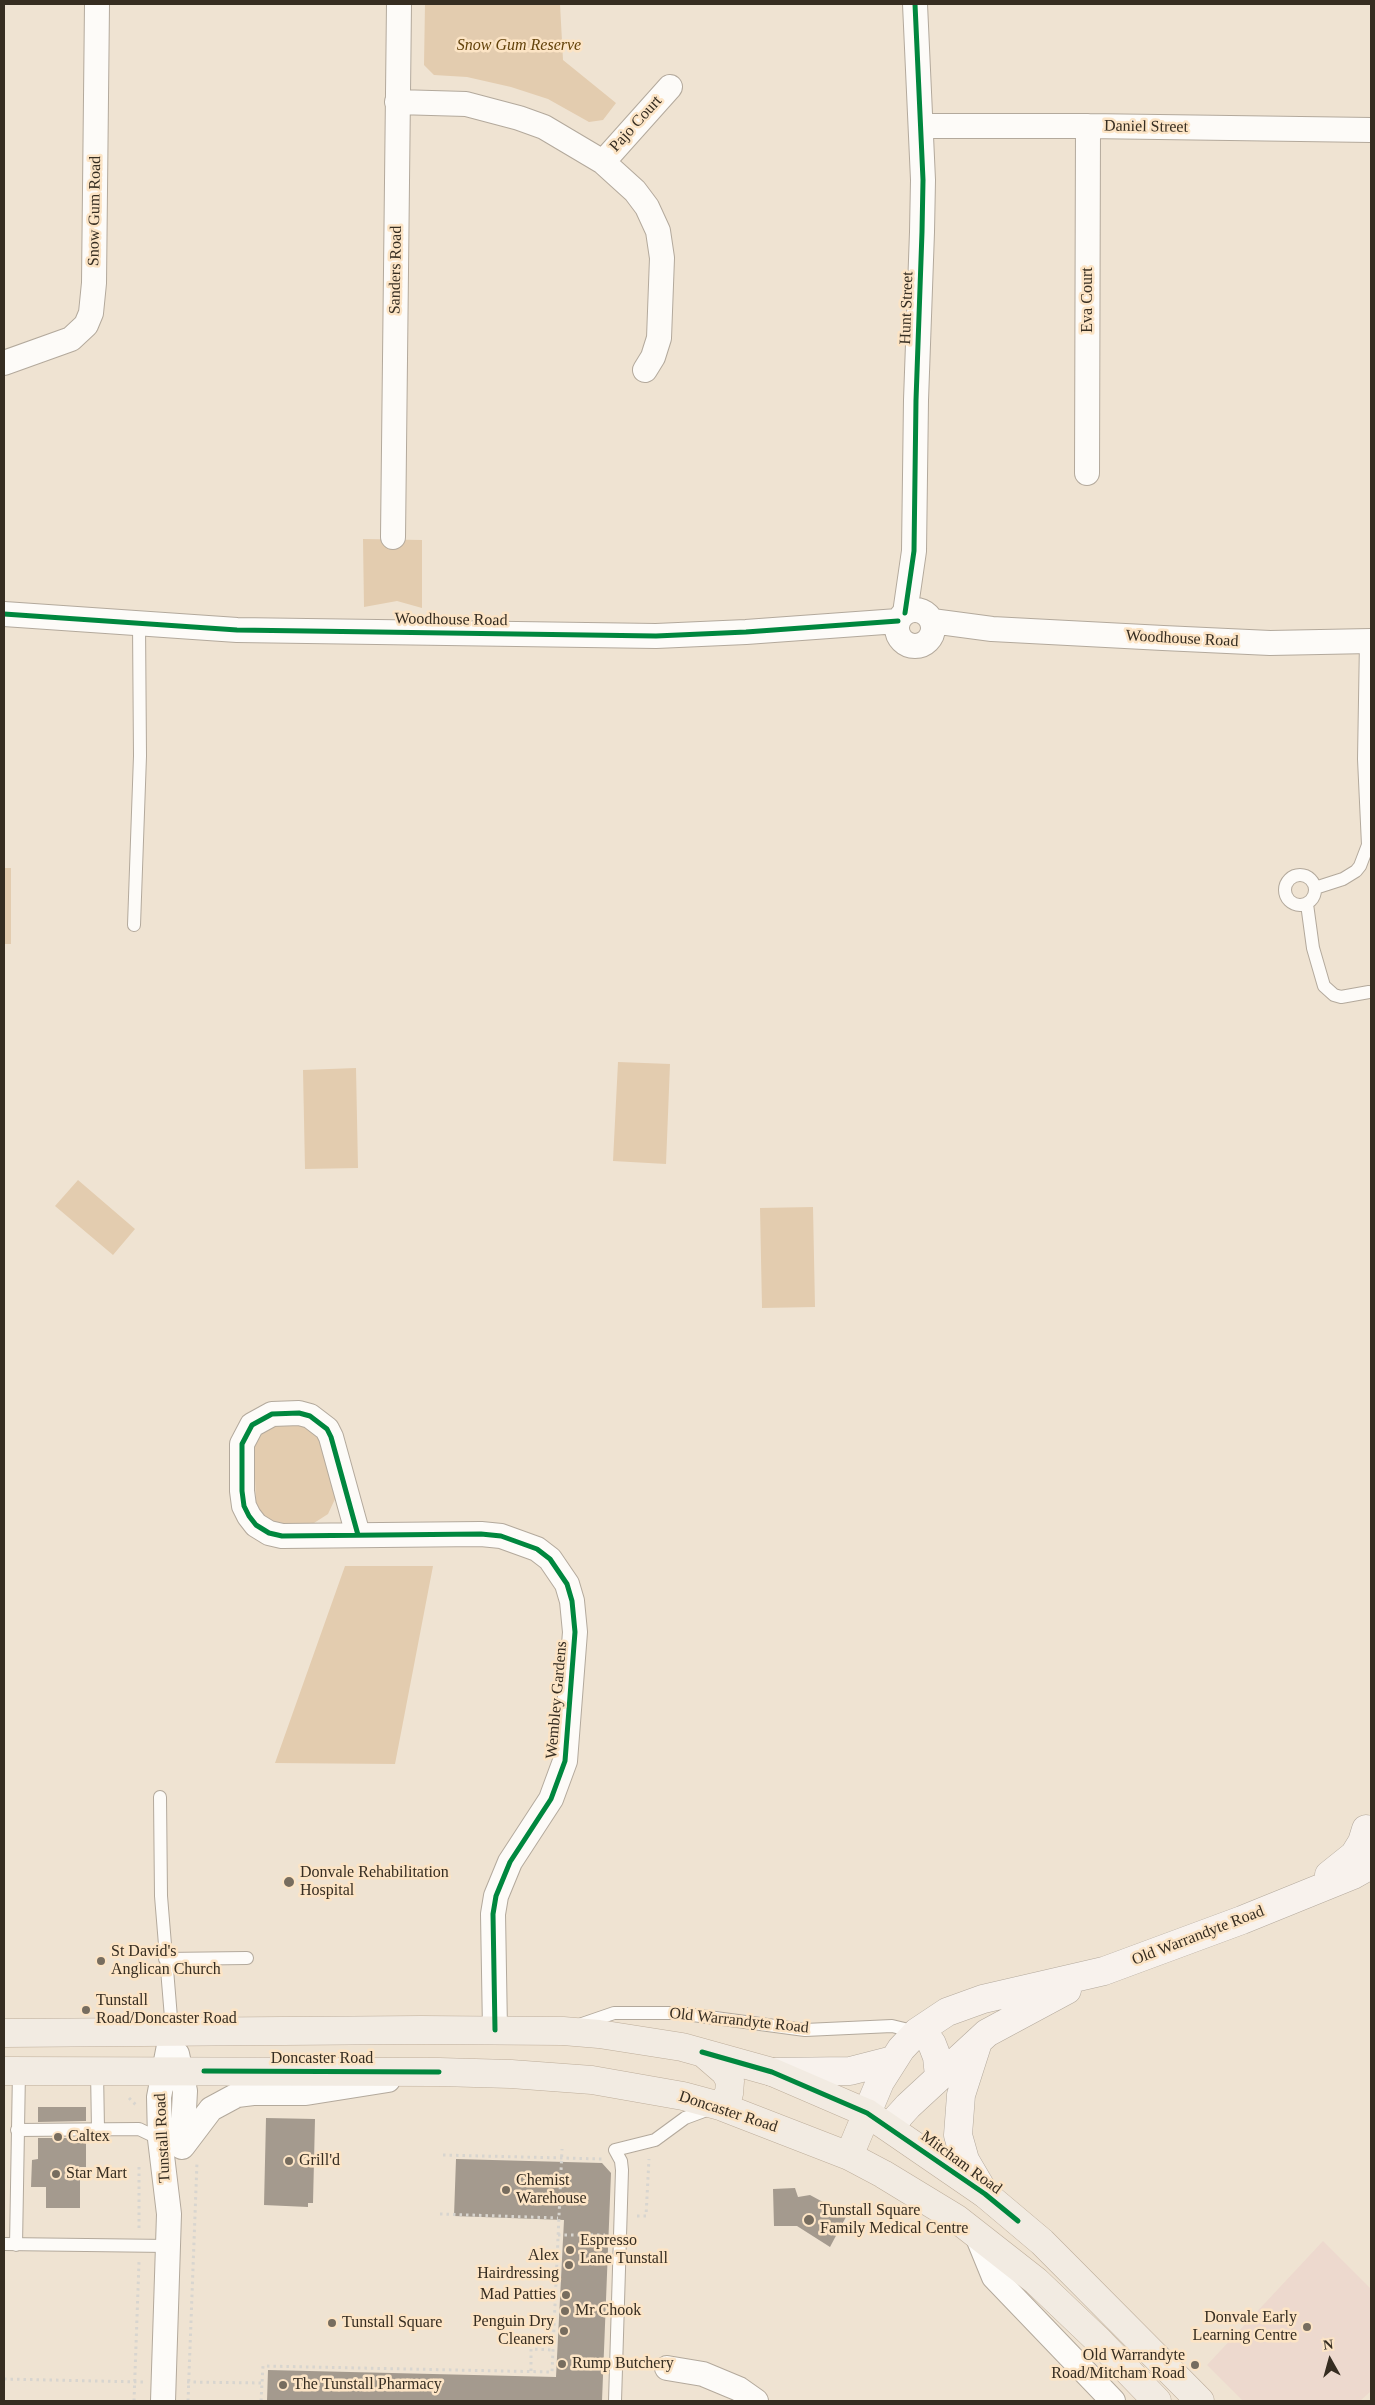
<!DOCTYPE html>
<style>
body{margin:0}
#map{position:relative;width:1375px;height:2405px;overflow:hidden;background:#efe3d2;font-family:"Times New Roman",serif}
canvas{display:block}
.frame{position:absolute;inset:0;border:5px solid #362d21;pointer-events:none}
.north{position:absolute;left:1305px;top:2335px;width:50px;height:50px;-webkit-text-stroke:4px #fce4c5;paint-order:stroke;rotate:353deg;font-size:14px;font-weight:700;line-height:20px;text-align:center;color:#362d21}
.north::after{content:'';display:block;margin:auto;width:18px;height:22px;background:#362d21;clip-path:polygon(50% 0,100% 100%,50% 72%,0 100%)}
</style>
<div id="map">
<canvas width="1375" height="2405"></canvas>
<div class="frame"></div>
<div class="north">N</div>
</div>
<script>
const ctx = document.querySelector('canvas').getContext('2d');
ctx.lineJoin = 'round';
function paint(path, color) { ctx.fillStyle = color; ctx.fill(path, 'evenodd'); }
const toPath = rows => new Path2D(rows.map(r => 'M' + r).join(''));
function strokePath(path, color, width, dash) { ctx.strokeStyle = color; ctx.lineWidth = width; ctx.lineCap = dash ? 'butt' : 'round'; ctx.setLineDash(dash || []); ctx.stroke(path); }
function label(font, color, halo, rows, align = 'center') {
  ctx.font = font + ' "Times New Roman",serif'; ctx.lineWidth = 5; ctx.setLineDash([]); ctx.textBaseline = 'middle'; ctx.strokeStyle = halo; ctx.fillStyle = color; for (const [text, x, y, turn = 0] of rows) {
    ctx.save(); ctx.translate(x, y); ctx.rotate((+turn || 0) * Math.PI / 180); ctx.textAlign = isNaN(turn) ? turn : align; if (halo) ctx.strokeText(text, 0, 0); ctx.fillText(text, 0, 0); ctx.restore();
  }
}
const education = toPath([
 [1323,2241,1371,2289,1371,2391,1360,2401,1243,2401,1207,2365]
]);
const green = toPath([
 [425,4,560,4,563,60,616,103,603,120,589,122,548,99,511,87,467,77,434,75,424,65],
 [363,539,422,540,422,608,397,601,364,607],
 [4,868,11,868,11,944,4,944],
 [618,1062,670,1064,666,1164,613,1161],
 [356,1068,358,1168,305,1169,303,1070],
 [78,1180,135,1229,113,1255,55,1206],
 [813,1207,815,1307,762,1308,760,1208],
 [298,1424,306,1427,319,1438,335,1491,335,1499,328,1514,314,1523,277,1523,264,1517,256,1505,254,1451,256,1441,266,1428,273,1425],
 [345,1566,433,1566,395,1764,275,1763]
]);
const building = toPath([
 [38,2107,86,2107,86,2121,38,2122],
 [266,2118,315,2119,313,2203,308,2203,308,2207,264,2205],
 [38,2138,86,2138,86,2167,80,2167,80,2208,46,2208,46,2187,31,2187,32,2160,38,2159],
 [456,2159,602,2163,611,2173,602,2401,267,2401,268,2370,556,2377,564,2220,454,2216],
 [795,2188,798,2197,810,2195,847,2215,830,2247,797,2226,774,2226,773,2189]
]);
const path = toPath([
 [129,2098,138,2107],
 [443,2155,602,2159],
 [139,2167,139,2229],
 [440,2214,558,2218],
 [637,2216,646,2216,649,2159],
 [558,2235,605,2235],
 [524,2339,531,2349],
 [531,2371,531,2349,553,2350],
 [4,2379,143,2382],
 [187,2382,262,2383],
 [134,2401,139,2262],
 [188,2401,197,2162],
 [261,2401,263,2366,552,2372,562,2149]
]);
const service = toPath([
 '1285 890a15 15 0 1 1 30 0a15 15 0 1 1-30 0Z',
 [1315,888,1343,879,1356,871,1360,866,1368,845,1364,759,1366,641],
 [1307,904,1313,948,1324,986,1334,995,1341,997,1369,992],
 [134,925,140,756,139,624],
 [160,1797,161,1896,172,2030],
 [165,1959,247,1958],
 [579,2025,614,2013,678,2013,805,2030,892,2026,917,2032],
 [97,2071,98,2129],
 [17,2130,139,2129,160,2139],
 [4,2244,168,2246],
 [16,2245,19,2071],
 [615,2401,622,2170,621,2161,615,2150,655,2140,685,2118,712,2108]
]);
const minor = toPath([
 [397,102,466,104,519,118,544,127,603,162,635,191,647,207,658,231,662,258,659,338,653,357,645,370],
 [921,126,1088,126,1371,130],
 [603,162,670,87],
 [4,363,71,339,86,325,91,313,94,283,97,4],
 [1087,473,1088,126],
 [393,537,399,4],
 '897 628a18 18 0 1 1 36 0a18 18 0 1 1-36 0Z',
 [905,613,914,551,916,400,922,232,923,180,915,4],
 [4,614,237,630,656,636,746,632,898,621],
 [932,621,992,629,1163,638,1270,643,1371,641],
 [358,1535,331,1437,327,1429,310,1416,299,1413,272,1414,252,1425,242,1444,242,1491,244,1506,249,1516,256,1525,269,1533,282,1536,481,1534,501,1536,537,1549,550,1559,567,1584,572,1601,575,1632,565,1761,551,1799,510,1862,496,1896,493,1914,495,2030],
 [177,2054,185,2091,182,2147],
 [183,2146,211,2109,237,2095,253,2093,306,2093,388,2080],
 [976,2233,994,2277,1113,2401],
 [667,2368,703,2374,739,2389,756,2401],
 [163,2401,169,2214,160,2139,159,2097,172,2030]
]);
const secondary = toPath([
 [1329,1875,1354,1855,1362,1842,1366,1829],
 [917,2032,927,2037,932,2044,937,2057,939,2076],
 [978,2042,961,2095,958,2135,965,2160,985,2194],
 [772,2072,850,2071,893,2060],
 [867,2113,880,2082,901,2049,917,2032,947,2012,983,1999,1104,1971,1242,1920,1353,1875,1371,1865],
 [889,2127,908,2106,987,2033,1067,1990]
]);
const primary = toPath([
 [4,2033,421,2030,563,2031,599,2034,682,2047,772,2072,867,2113,985,2194,1042,2242,1200,2401],
 [703,2053,725,2072,730,2081,729,2094,720,2106],
 [4,2071,439,2072,511,2074,592,2080,683,2096,720,2106,849,2156,883,2174,957,2219,1036,2281,1099,2341,1157,2401],
 [849,2156,867,2113]
]);
const cycleway = toPath([
 [905,613,914,551,916,400,922,232,923,180,915,4],
 [4,614,237,630,656,636,746,632,898,621],
 [358,1535,331,1437,327,1429,310,1416,299,1413,272,1414,252,1425,242,1444,242,1491,244,1506,249,1516,256,1525,269,1533,282,1536,481,1534,501,1536,537,1549,550,1559,567,1584,572,1601,575,1632,565,1761,551,1799,510,1862,496,1896,493,1914,495,2030],
 [702,2052,772,2072,867,2113,985,2194,1018,2221],
 [204,2071,439,2072]
]);
const markers = [
 [289,1882,6,"#776d5f"],
 [101,1961,5,"#776d5f"],
 [86,2010,5,"#776d5f"],
 [58,2137,5,"#776d5f"],
 [289,2161,5,"#776d5f"],
 [56,2174,5,"#776d5f"],
 [506,2190,5,"#776d5f"],
 [809,2220,6,"#776d5f"],
 [570,2250,5,"#776d5f"],
 [569,2265,5,"#776d5f"],
 [566,2295,5,"#776d5f"],
 [565,2311,5,"#776d5f"],
 [332,2323,5,"#776d5f"],
 [1307,2327,5,"#776d5f"],
 [564,2331,5,"#776d5f"],
 [562,2364,5,"#776d5f"],
 [1195,2365,5,"#776d5f"],
 [283,2385,5,"#776d5f"]
];
const parkNames = [
 ["Snow Gum Reserve",519,46]
];
const streetNames = [
 ["Pajo Court",636,124,-48],
 ["Daniel Street",1146,127,1],
 ["Snow Gum Road",95,211,-89],
 ["Sanders Road",396,270,-89],
 ["Eva Court",1088,300,-90],
 ["Hunt Street",907,308,-88],
 ["Woodhouse Road",451,620,1],
 ["Woodhouse Road",1182,639,3],
 ["Wembley Gardens",557,1700,-85],
 ["Old Warrandyte Road",1198,1936,-21],
 ["Old Warrandyte Road",739,2021,6],
 ["Doncaster Road",322,2059],
 ["Doncaster Road",728,2112,18],
 ["Tunstall Road",163,2138,-93],
 ["Mitcham Road",961,2163,36]
];
const poiNames = [
 ["Donvale Rehabilitation",300,1873],
 ["Hospital",300,1891],
 ["St David's",111,1952],
 ["Anglican Church",111,1970],
 ["Tunstall",96,2001],
 ["Road/Doncaster Road",96,2019],
 ["Caltex",68,2137],
 ["Grill'd",299,2161],
 ["Star Mart",66,2174],
 ["Chemist",516,2181],
 ["Warehouse",516,2199],
 ["Tunstall Square",820,2211],
 ["Family Medical Centre",820,2229],
 ["Espresso",580,2241],
 ["Lane Tunstall",580,2259],
 ["Alex",559,2256,"right"],
 ["Hairdressing",559,2274,"right"],
 ["Mad Patties",556,2295,"right"],
 ["Mr Chook",575,2311],
 ["Donvale Early",1297,2318,"right"],
 ["Learning Centre",1297,2336,"right"],
 ["Penguin Dry",554,2322,"right"],
 ["Cleaners",554,2340,"right"],
 ["Tunstall Square",342,2323],
 ["Old Warrandyte",1185,2356,"right"],
 ["Road/Mitcham Road",1185,2374,"right"],
 ["Rump Butchery",572,2364],
 ["The Tunstall Pharmacy",293,2385]
];
paint(education, '#edd9ce');
paint(green, '#e3ccaf');
paint(building, '#a49a8e');
strokePath(service, '#b3a99c', 14);
strokePath(minor, '#b3a99c', 26);
strokePath(secondary, '#b3a99c', 29);
strokePath(primary, '#bdad9a', 29);
strokePath(path, '#d8d5cf', 3, [2.5, 4]);
strokePath(service, '#fdfbf8', 12);
strokePath(minor, '#fdfbf8', 24);
strokePath(secondary, '#f8f2ed', 28);
strokePath(primary, '#f2ebe2', 28);
strokePath(cycleway, '#00873e', 5);
for (const [x, y, r, color] of markers) { const dot = new Path2D(); dot.arc(x, y, r, 0, 2 * Math.PI); ctx.fillStyle = color; ctx.fill(dot); strokePath(dot, '#fce4c5', 2); }
label('italic 16px', '#63420a', '#fce4c5', parkNames);
label('16px', '#362d21', '#fce4c5', streetNames);
label('16px', '#362d21', '#fce4c5', poiNames, 'left');
</script>
